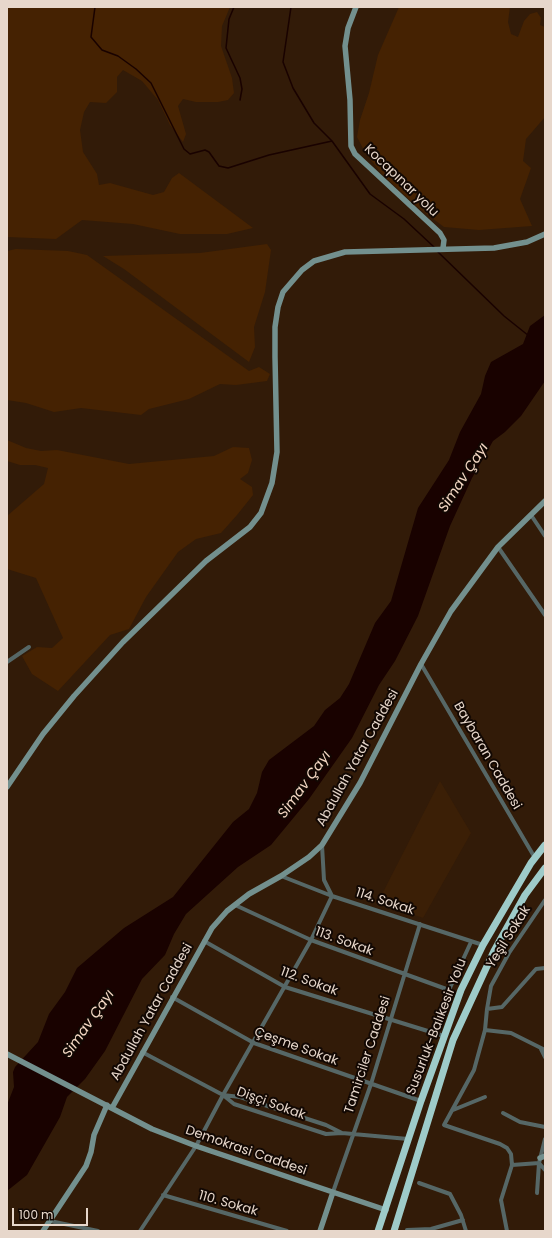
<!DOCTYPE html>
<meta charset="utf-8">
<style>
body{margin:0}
#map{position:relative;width:552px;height:1238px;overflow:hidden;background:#321b08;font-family:Poppins,sans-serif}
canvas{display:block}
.frame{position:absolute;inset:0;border:8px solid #e7d7cb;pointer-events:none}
.scale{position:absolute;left:12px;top:1208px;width:76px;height:18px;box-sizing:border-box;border:2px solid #e7d7cb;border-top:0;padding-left:5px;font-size:12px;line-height:14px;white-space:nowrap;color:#e7d7cb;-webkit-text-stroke:3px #120803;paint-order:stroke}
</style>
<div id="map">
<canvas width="552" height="1238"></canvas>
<div class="frame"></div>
<div class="scale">100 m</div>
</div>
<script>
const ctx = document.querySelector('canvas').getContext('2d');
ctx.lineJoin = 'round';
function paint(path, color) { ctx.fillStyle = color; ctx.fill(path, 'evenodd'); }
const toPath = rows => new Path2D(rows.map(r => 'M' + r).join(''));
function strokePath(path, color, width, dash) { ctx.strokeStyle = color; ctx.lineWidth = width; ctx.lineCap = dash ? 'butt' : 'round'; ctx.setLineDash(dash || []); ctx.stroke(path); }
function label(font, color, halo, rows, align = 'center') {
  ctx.font = font + ' Poppins,sans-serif'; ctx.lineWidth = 4; ctx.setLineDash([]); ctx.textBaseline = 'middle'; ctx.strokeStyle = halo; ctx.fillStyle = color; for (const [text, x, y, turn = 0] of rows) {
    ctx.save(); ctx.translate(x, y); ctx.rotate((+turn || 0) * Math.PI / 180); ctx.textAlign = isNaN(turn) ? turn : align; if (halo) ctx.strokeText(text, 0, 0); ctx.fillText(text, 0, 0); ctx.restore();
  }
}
const built = toPath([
 [440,781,471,833,423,918,378,902]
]);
const green = toPath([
 [7,7,230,7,222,26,221,46,232,78,234,93,228,100,218,102,196,102,183,99,178,106,186,134,183,142,170,125,158,100,142,81,123,70,117,77,117,92,106,103,90,102,84,112,80,130,83,152,97,174,99,185,110,183,153,195,164,192,172,178,179,173,253,228,227,234,180,234,133,224,82,220,56,239,7,237],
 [399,7,510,7,508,22,511,34,518,37,524,21,530,14,537,12,541,18,540,25,545,27,545,117,526,139,523,161,531,168,520,199,532,226,479,230,444,227,416,206,382,174,366,154,357,137,360,120,369,93,378,55],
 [267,244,271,250,265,292,254,327,255,347,249,362,124,269,103,256,200,253],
 [16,249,68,251,87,255,249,371,259,367,270,374,267,381,236,385,220,384,189,399,149,409,141,415,81,408,54,412,26,403,7,400,7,251],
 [7,440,26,448,41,451,57,450,129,464,214,456,233,447,249,448,252,460,248,473,240,479,252,487,253,495,237,515,221,533,196,539,178,552,146,597,129,629,110,635,58,691,32,674,22,656,37,647,52,648,63,638,36,578,7,569,7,516,44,484,48,468,35,465,20,465,7,461]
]);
const water = toPath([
 [545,315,545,381,521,416,505,432,493,441,472,478,450,526,418,616,395,661,379,685,352,738,309,799,271,845,238,867,186,914,174,934,165,955,142,979,105,1051,85,1079,67,1097,60,1117,27,1175,7,1191,7,1105,14,1087,13,1072,15,1067,38,1042,49,1014,65,992,77,968,124,928,173,897,233,822,249,809,257,793,262,772,269,760,314,726,325,710,340,698,349,684,375,623,391,601,418,508,449,460,460,432,481,394,485,376,491,362,523,344,530,326]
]);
const stream = toPath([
 [95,7,91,37,102,50,118,56,136,69,151,83,184,149,190,154,205,150,209,152,219,166,228,168,269,155,332,141],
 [234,7,229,19,226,48,240,78,242,89,240,100],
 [291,7,283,62,293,88,314,123,332,141,370,194,404,219,434,247],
 [438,252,504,316,529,336]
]);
const street = toPath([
 [531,515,545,536],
 [498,547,545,615],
 [7,662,29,647],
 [421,664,535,858],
 [281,876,332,896,483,945],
 [235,905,311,940,449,990,471,942],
 [204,941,285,987,444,1036],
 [172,997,254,1043,421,1101],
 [487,1009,491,986,509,953,545,900],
 [485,1030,511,1033,545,1050],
 [541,1049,545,1057],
 [142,1052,223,1095],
 [453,1110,485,1097],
 [503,1113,520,1122,545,1127],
 [342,1133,326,1125,240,1097,223,1095,234,1104,326,1134,342,1133,408,1139],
 [539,1163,545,1170],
 [512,1165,539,1163],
 [419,1183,450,1194,461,1215,466,1231],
 [333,1192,371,1084,420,924],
 [537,1193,539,1163,545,1139],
 [163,1195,287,1231],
 [50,1221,98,1231],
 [407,1230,431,1229,463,1220],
 [140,1231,196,1146,223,1095,311,940,332,896,324,880,322,845],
 [507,1231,501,1200,512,1165,511,1154,507,1148,500,1144,444,1125,474,1070,485,1030,487,1009,502,1007,536,969,545,968]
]);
const secondary = toPath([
 [356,7,348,28,345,46,350,100,351,146,355,154,440,233,444,240,443,248],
 [7,787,43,734,74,696,123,642,206,561,250,527,261,513,272,483,277,452,275,357,275,327,278,307,283,292,302,270,314,261,345,252,494,248,527,242,545,234],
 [7,1054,152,1129,196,1146,386,1210],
 [112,1108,212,928,227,911,249,894,281,876,309,857,322,845,360,783,421,664,451,611,498,547,545,501],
 [540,1158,545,1156],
 [43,1231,86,1166,91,1152,94,1135,107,1105],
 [320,1231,333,1192]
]);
const highway = toPath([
 [378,1231,421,1101,461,990,483,945,531,863,545,845],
 [394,1231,453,1040,494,951,525,895,545,868]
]);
const streetNames = [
 ["Kocapınar yolu",401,181,44],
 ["Baybaran Caddesi",487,756,60],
 ["Abdullah Yatar Caddesi",358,758,-61],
 ["114. Sokak",385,902,18],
 ["Yeşil Sokak",509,937,-58],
 ["113. Sokak",344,942,20],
 ["112. Sokak",309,982,20],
 ["Abdullah Yatar Caddesi",152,1012,-61],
 ["Susurluk-Balıkesir Yolu",437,1027,-69],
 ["Çeşme Sokak",296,1047,20],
 ["Tamirciler Caddesi",368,1055,-72],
 ["Dişçi Sokak",271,1104,20],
 ["Demokrasi Caddesi",246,1151,19],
 ["110. Sokak",228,1204,16]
];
const waterNames = [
 ["Simav Çayı",464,478,-57],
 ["Simav Çayı",305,785,-54],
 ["Simav Çayı",89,1024,-55]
];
paint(built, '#3b1f06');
paint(green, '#452202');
paint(water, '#190200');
strokePath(stream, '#190200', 1.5);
strokePath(street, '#566766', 4);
strokePath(secondary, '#73908e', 5.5);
strokePath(highway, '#9ecbc9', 7);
label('13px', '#e7d7cb', '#120803', streetNames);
label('italic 14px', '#f5d9c5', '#120803', waterNames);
</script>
